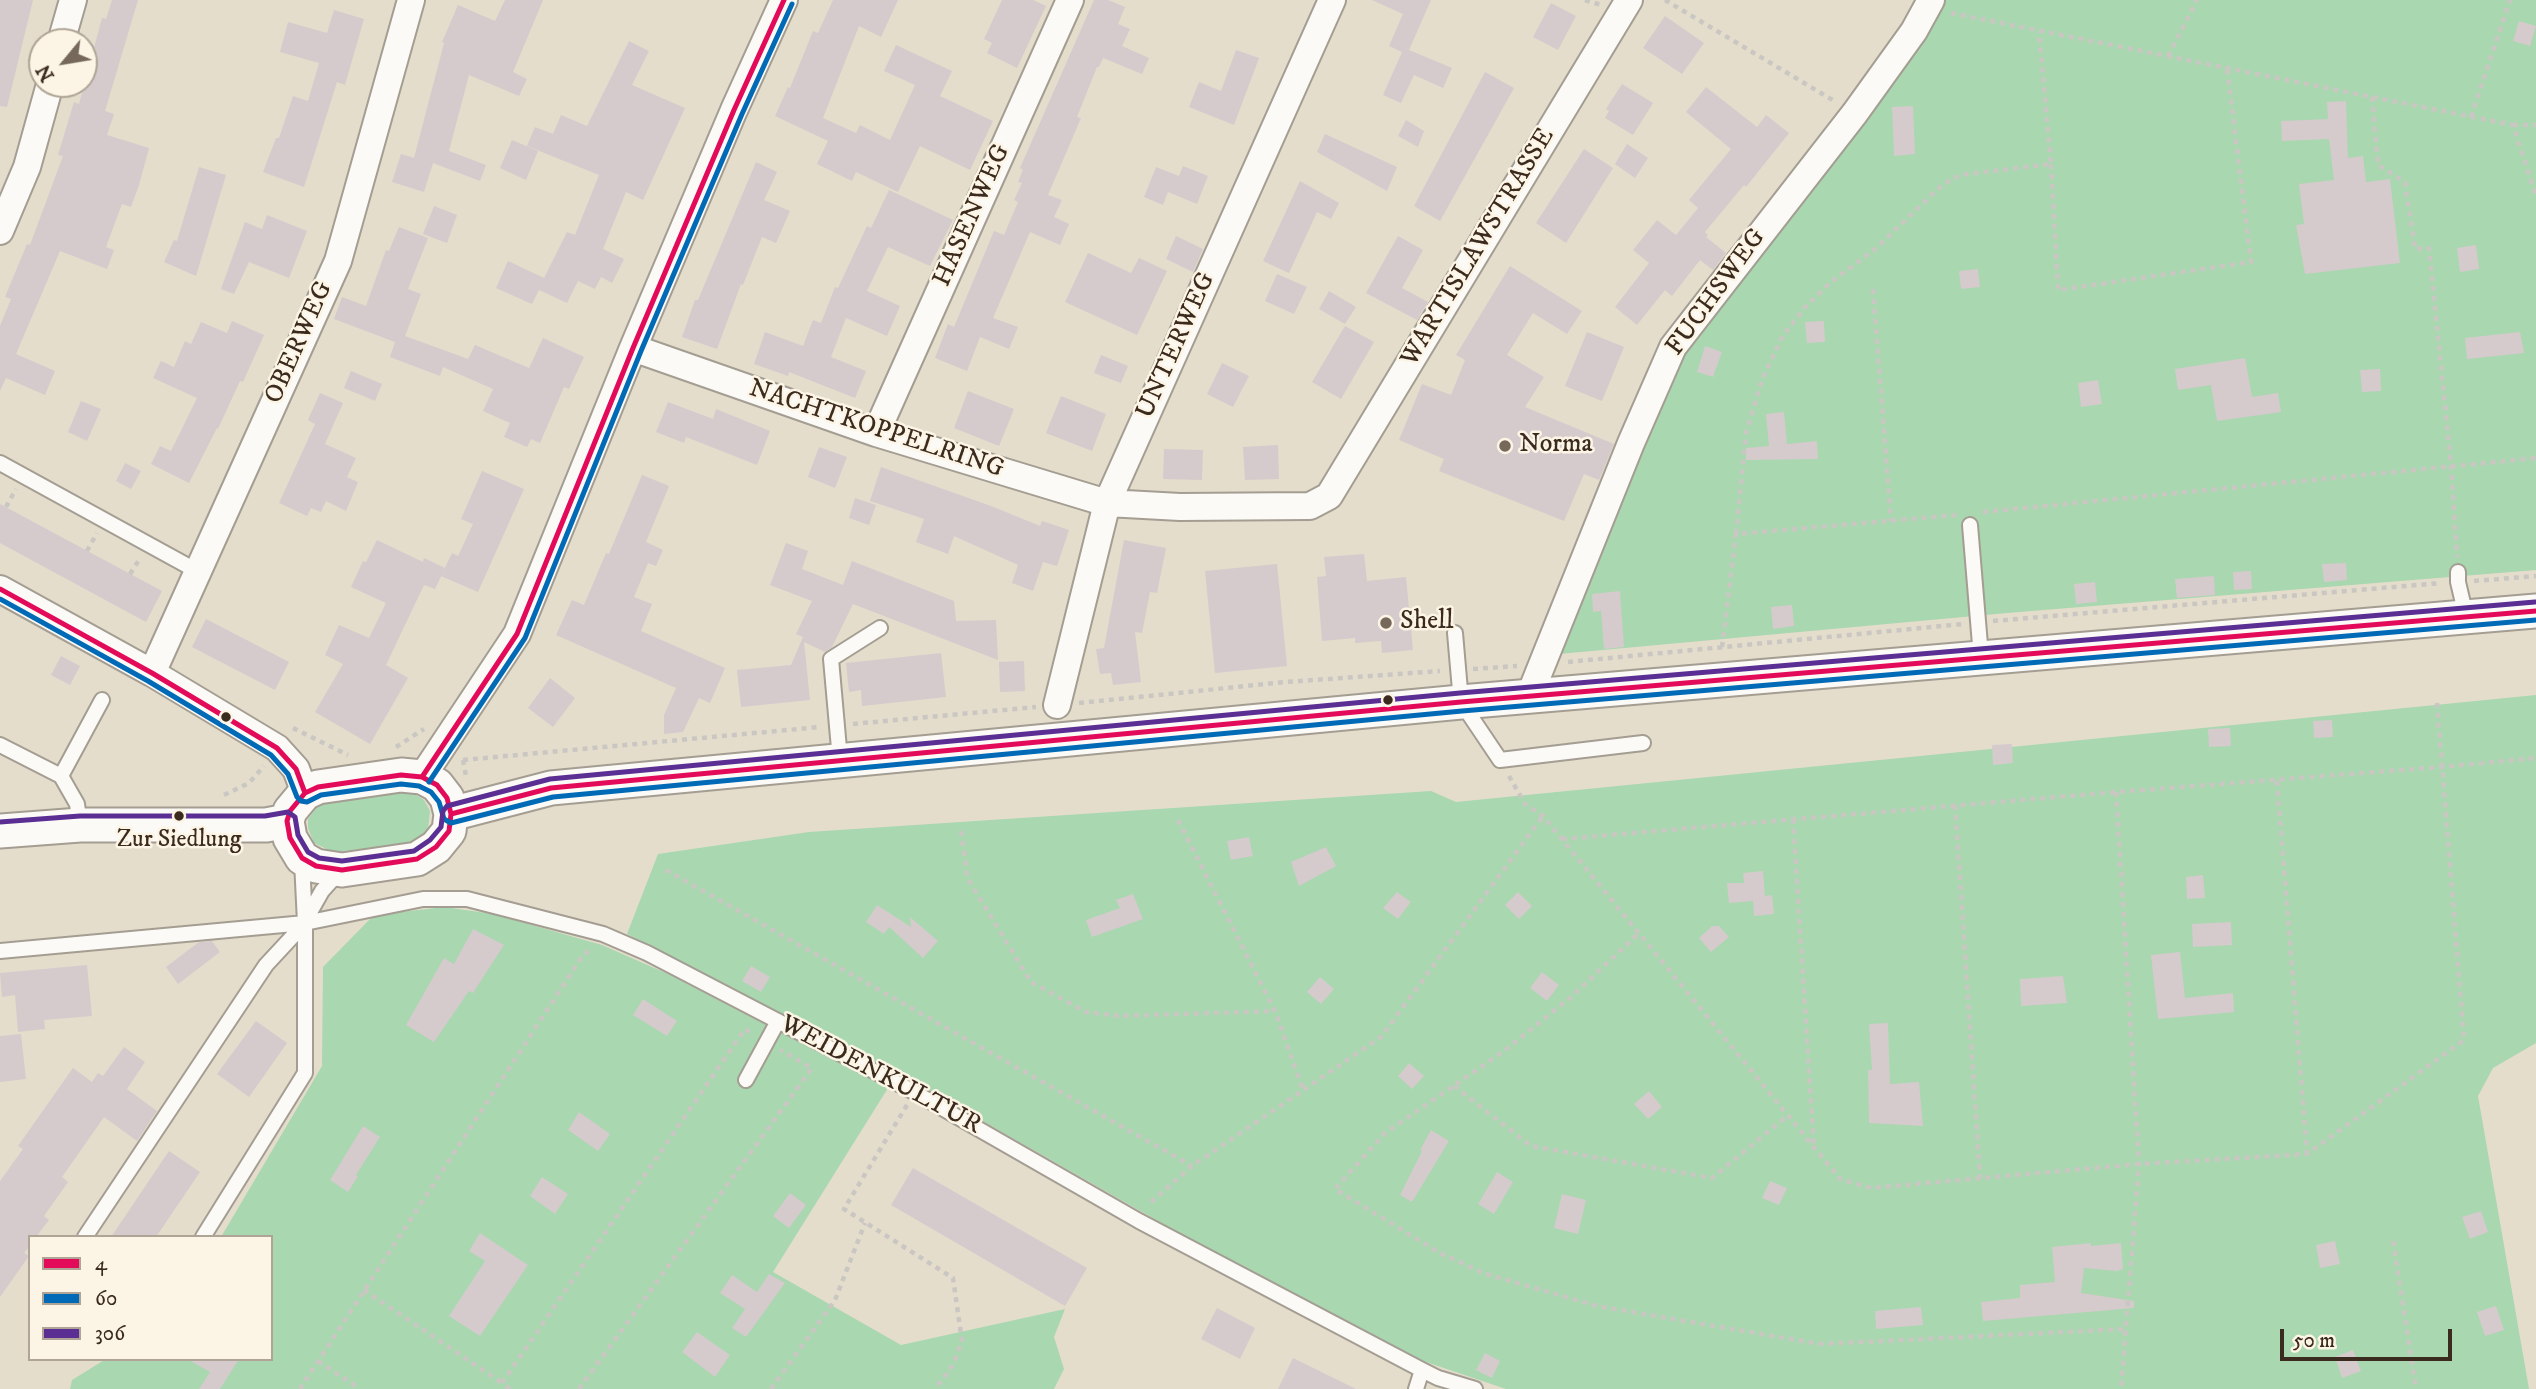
<!DOCTYPE html>
<style>
body{margin:0}
#map{position:relative;width:2536px;height:1389px;overflow:hidden;background:#e4ddcc;font-family:"IM FELL DW Pica",serif}
canvas{display:block}
.legend{position:absolute;left:28px;top:1235px;width:245px;height:126px;box-sizing:border-box;background:#fcf5e5;border:2px solid #afa495;margin:0;padding:9px 12px;list-style:none;font-size:21px;color:#3b2a1e}
.legend li{display:flex;align-items:center;gap:14px;height:35px}
.legend b{width:35px;border:2px solid #afa495}
.north{position:absolute;left:28px;top:28px;width:70px;height:70px;box-sizing:border-box;background:#fcf5e5;border:2px solid #afa495;border-radius:50%;rotate:240deg;font-size:19px;font-weight:700;line-height:28px;text-align:center;color:#3b2a1e}
.north::after{content:'';display:block;margin:auto;width:24px;height:32px;background:#76695b;clip-path:polygon(50% 0,100% 100%,50% 72%,0 100%)}
.scale{position:absolute;left:2280px;top:1329px;width:172px;height:32px;box-sizing:border-box;border:4px solid #3b2a1e;border-top:0;padding-left:9px;font-size:21px;line-height:24px;white-space:nowrap;color:#3b2a1e;-webkit-text-stroke:5px #fcf5e5;paint-order:stroke}
</style>
<div id="map">
<canvas width="2536" height="1389"></canvas>
<ul class="legend">
<li><b style="height:9px;background:#e30b59"></b>4</li>
<li><b style="height:9px;background:#006ab7"></b>60</li>
<li><b style="height:9px;background:#5a2e93"></b>306</li>
</ul>
<div class="north">N</div>
<div class="scale">50 m</div>
</div>
<script>
const ctx = document.querySelector('canvas').getContext('2d');
ctx.lineJoin = 'round';
function paint(path, color) { ctx.fillStyle = color; ctx.fill(path, 'evenodd'); }
const toPath = rows => new Path2D(rows.map(r => 'M' + r).join(''));
function strokePath(path, color, width, dash) { ctx.strokeStyle = color; ctx.lineWidth = width; ctx.lineCap = dash ? 'butt' : 'round'; ctx.setLineDash(dash || []); ctx.stroke(path); }
function label(font, color, halo, rows, align = 'center') {
  ctx.font = font + ' "IM FELL DW Pica",serif'; ctx.lineWidth = 5; ctx.setLineDash([]); ctx.textBaseline = 'middle'; ctx.strokeStyle = halo; ctx.fillStyle = color; for (const [text, x, y, turn = 0] of rows) {
    ctx.save(); ctx.translate(x, y); ctx.rotate((+turn || 0) * Math.PI / 180); ctx.textAlign = isNaN(turn) ? turn : align; if (halo) ctx.strokeText(text, 0, 0); ctx.fillText(text, 0, 0); ctx.restore();
  }
}
const green = toPath([
 [1931,0,2536,0,2536,570,2007,613,1559,654,1673,347],
 [2536,695,2536,1043,2493,1068,2478,1096,2529,1389,1506,1389,1426,1362,1321,1311,1172,1229,921,1086,627,934,658,854,809,832,1431,791,1456,802],
 [402,792,413,793,424,800,430,811,428,830,419,840,410,844,333,852,314,843,308,828,308,819,317,807,323,803],
 [445,907,493,914,602,945,668,974,888,1088,773,1272,901,1345,1065,1309,1054,1337,1064,1369,1054,1389,70,1389,72,1380,106,1359,271,1359,271,1237,221,1237,322,1066,323,967,374,915]
]);
const building = toPath([
 [0,0,33,0,7,107,0,106],
 [112,0,138,0,105,111,114,114,107,135,149,148,139,185,131,207,122,204,106,247,114,250,107,269,60,251,16,354,55,371,45,395,6,378,0,391,0,326,11,299,5,297,27,244,30,245,63,156,58,155,74,102,79,104,102,18,106,19],
 [505,0,543,0,513,72,527,79,519,96,469,75,449,151,486,165,480,181,433,163,424,192,392,182,401,154,414,158,444,43,442,42,458,5,495,21],
 [833,0,898,0,881,37,859,26,823,118,856,133,860,125,890,140,915,85,884,71,896,45,952,71,940,96,993,121,970,170,920,146,898,192,856,172,852,181,817,164,828,141,775,116,788,87,790,88,813,31,818,33],
 [1002,0,1033,0,1046,6,1017,68,987,53,992,43,984,39],
 [1094,0,1108,0,1125,7,1118,24,1130,29,1122,46,1149,58,1142,74,1103,58,1099,67,1097,67,1077,117,1081,118,1048,195,1062,200,1054,217,1069,224,1060,245,1030,232,993,318,1018,327,1009,349,980,337,967,371,935,358,948,324,954,327,994,231,1004,235,1018,202,1014,200,1022,183,1018,182,1023,170,1020,168],
 [1372,0,1431,0,1409,50,1452,68,1443,88,1414,75,1401,103,1383,95,1402,52,1389,46,1403,14],
 [1551,3,1576,16,1558,50,1533,37],
 [334,10,364,19,345,85,337,82,304,187,263,172,276,138,279,138,293,96,308,101,319,63,280,52,288,22,327,33],
 [1665,16,1704,43,1682,74,1643,48],
 [2519,21,2536,26,2530,46,2513,41],
 [629,41,649,51,632,85,685,108,643,200,626,192,603,249,624,259,612,283,601,277,595,289,578,281,567,303,539,290,532,304,496,288,508,261,544,278,567,232,575,235,599,175,527,146,535,127,553,134,561,115,587,126],
 [1236,50,1259,58,1234,125,1189,107,1199,82,1221,91],
 [1485,72,1514,88,1440,221,1414,206],
 [1622,84,1653,103,1633,135,1605,118,1609,111,1606,109],
 [1706,87,1757,127,1766,115,1789,133,1746,187,1744,185,1705,232,1708,235,1706,237,1726,253,1713,270,1700,260,1672,296,1665,290,1637,325,1615,307,1649,263,1633,250,1657,220,1676,235,1698,208,1689,200,1731,149,1686,112],
 [2346,101,2348,158,2363,156,2366,182,2390,179,2400,263,2305,274,2296,225,2304,224,2299,184,2334,180,2329,139,2282,141,2281,121,2328,119,2327,102],
 [1913,106,1915,154,1894,156,1892,107],
 [1406,120,1424,131,1418,147,1398,136],
 [1325,134,1397,167,1387,191,1317,152],
 [512,140,538,151,526,180,500,168],
 [1627,144,1648,158,1635,178,1615,164],
 [1584,149,1613,168,1566,243,1536,223],
 [756,162,777,172,764,200,790,211,776,243,762,237,743,285,741,284,717,349,682,337,695,300,698,300],
 [1183,166,1208,176,1197,204,1168,192,1163,205,1144,197,1156,167,1179,176],
 [199,167,226,175,196,276,164,262,174,240,177,241],
 [1300,181,1339,203,1331,219,1317,212,1289,273,1263,261],
 [889,190,953,220,930,266,888,247,867,291,900,306,887,336,846,318,831,357,866,371,855,398,789,372,788,376,754,364,765,332,803,346,813,320,821,323,835,287,838,288,867,226,871,228],
 [434,206,457,215,447,243,423,234],
 [267,215,307,231,289,278,249,262,234,294,221,289,245,222,262,229],
 [399,227,428,238,408,289,421,294,405,336,468,359,475,345,529,368,543,338,584,357,569,389,564,387,540,443,531,439,527,447,504,437,510,423,483,411,493,389,443,367,440,376,390,357,395,342,334,319,342,297,366,306,386,250,389,251],
 [1176,236,1203,249,1193,272,1166,259],
 [1398,236,1423,250,1402,288,1428,302,1417,320,1366,293],
 [2476,245,2479,269,2460,272,2457,248],
 [1088,253,1131,273,1139,258,1167,271,1137,335,1065,302],
 [1510,266,1582,311,1567,334,1533,313,1507,355,1544,377,1525,407,1614,444,1599,480,1584,474,1564,521,1439,471,1444,459,1399,440,1422,384,1451,395,1465,360,1456,355],
 [1978,269,1980,287,1961,289,1959,271],
 [1277,274,1307,287,1294,314,1265,301],
 [1329,291,1356,307,1345,324,1319,309],
 [232,321,264,335,243,382,240,381,218,429,217,428,189,483,151,464,160,446,171,451,197,398,153,378,161,361,174,367,185,341,191,344,201,322,227,333],
 [1824,321,1825,342,1807,343,1805,322],
 [1345,326,1374,342,1341,399,1312,382],
 [1587,332,1624,347,1602,401,1565,386],
 [2520,332,2524,353,2467,359,2465,338],
 [1705,346,1722,352,1713,377,1697,372],
 [1101,355,1128,366,1121,383,1094,373],
 [2245,358,2252,397,2278,393,2281,412,2217,421,2211,385,2178,390,2175,369],
 [1222,363,1249,376,1233,407,1207,394],
 [2380,369,2381,391,2362,392,2360,370],
 [351,371,382,384,375,401,344,388],
 [2098,380,2102,404,2081,407,2078,383],
 [968,391,1014,409,999,446,954,428],
 [320,393,343,403,325,444,356,458,347,477,358,482,346,511,326,501,321,512,311,508,307,516,279,503,315,424,308,420],
 [1061,396,1106,414,1092,451,1046,433],
 [81,401,101,409,87,441,68,432],
 [668,402,713,419,716,409,770,431,757,465,686,437,684,443,656,432],
 [1784,412,1787,444,1817,441,1818,459,1746,460,1746,448,1769,446,1766,414],
 [1278,445,1279,479,1245,480,1243,447],
 [819,447,847,457,835,488,808,477],
 [1164,449,1203,450,1202,480,1163,479],
 [125,463,141,471,131,489,116,481],
 [881,467,991,506,1040,526,1042,521,1069,530,1057,566,1043,562,1033,591,1012,583,1018,565,954,536,948,554,916,542,924,519,870,501],
 [482,471,524,489,478,592,441,576,452,553,458,556,473,524,461,519],
 [642,475,669,486,646,542,663,550,656,566,648,563,634,597,652,604,641,631,725,668,710,703,699,698,683,732,664,734,664,715,676,688,556,635,572,600,584,605,606,553,609,554],
 [855,498,876,505,869,525,849,518],
 [0,504,162,591,146,622,0,543],
 [377,540,423,562,424,558,445,568,435,589,424,585,386,665,408,678,370,744,315,712,343,664,325,655,339,625,369,638,386,603,351,587,363,561,366,562],
 [1124,540,1166,548,1157,593,1150,592,1142,633,1135,632,1141,682,1113,685,1111,673,1100,674,1096,649,1104,648],
 [786,543,808,551,802,569,843,585,852,561,954,601,956,621,996,620,998,660,853,604,832,647,825,652,804,642,810,700,741,707,737,670,791,665,803,637,796,634,812,601,770,585],
 [1364,554,1367,581,1406,577,1413,650,1382,653,1381,641,1355,643,1355,638,1322,641,1317,577,1326,576,1324,557],
 [2346,563,2347,580,2324,582,2322,564],
 [1277,564,1287,666,1215,673,1205,571],
 [2251,571,2252,589,2234,590,2233,572],
 [2214,576,2215,595,2177,598,2175,579],
 [2095,582,2097,602,2076,604,2074,584],
 [1620,591,1624,647,1604,649,1601,611,1593,612,1592,594],
 [1792,605,1794,626,1773,629,1771,607],
 [206,619,289,662,275,690,192,647],
 [941,653,946,697,862,706,861,690,849,692,846,663],
 [61,656,80,666,70,685,51,675],
 [1024,661,1025,691,1000,692,999,662],
 [550,678,575,698,553,727,528,708],
 [2332,720,2333,737,2314,738,2313,721],
 [2230,728,2231,746,2209,747,2208,729],
 [2012,744,2013,763,1993,765,1992,745],
 [1249,837,1253,856,1231,860,1227,841],
 [1326,847,1336,866,1299,886,1291,862],
 [1763,871,1765,896,1772,895,1774,914,1754,916,1753,901,1729,903,1727,883,1744,883,1743,873],
 [2203,875,2205,898,2187,899,2186,877],
 [1397,892,1411,902,1398,919,1383,908],
 [1518,892,1532,906,1519,919,1505,905],
 [1133,894,1143,919,1092,937,1086,920,1120,908,1116,900],
 [877,905,911,927,910,917,938,941,923,958,889,927,884,934,866,922],
 [2231,922,2232,945,2193,947,2192,924],
 [1712,926,1719,926,1729,937,1711,952,1699,938],
 [473,929,504,945,473,993,469,991,434,1042,406,1025,444,958,454,964],
 [212,941,220,952,178,984,166,967,199,942],
 [2180,952,2185,998,2233,993,2234,1012,2158,1019,2151,955],
 [87,965,92,1016,44,1020,45,1029,18,1032,15,995,2,997,0,973],
 [751,966,770,977,761,992,742,981],
 [1542,972,1559,985,1547,1001,1530,988],
 [2063,976,2067,1003,2021,1006,2020,979],
 [1320,977,1334,989,1321,1004,1307,992],
 [643,999,677,1021,667,1036,633,1015],
 [256,1021,287,1043,249,1097,217,1074],
 [1888,1023,1890,1084,1919,1082,1923,1126,1869,1123,1868,1070,1872,1070,1869,1024],
 [21,1034,26,1079,0,1082,0,1036],
 [124,1047,145,1062,127,1089,157,1111,137,1141,104,1117,62,1177,68,1182,44,1216,49,1220,36,1237,30,1237,30,1246,24,1253,29,1256,0,1297,0,1181,23,1149,18,1146,73,1068,92,1082,98,1073,103,1076],
 [1409,1063,1424,1076,1412,1089,1398,1076],
 [1649,1091,1662,1107,1648,1119,1634,1104],
 [579,1112,610,1134,598,1151,568,1130],
 [363,1126,380,1137,356,1175,358,1176,348,1192,330,1180],
 [1431,1130,1449,1141,1412,1202,1400,1195,1422,1151,1420,1150],
 [169,1151,200,1172,156,1237,111,1237],
 [913,1168,1087,1268,1065,1306,891,1205],
 [1497,1172,1513,1182,1494,1214,1478,1204],
 [542,1177,568,1194,555,1214,530,1196],
 [1770,1181,1787,1188,1779,1205,1762,1198],
 [790,1193,806,1205,789,1228,773,1216],
 [1562,1194,1586,1200,1578,1234,1554,1228],
 [2481,1211,2488,1232,2470,1239,2462,1217],
 [480,1233,528,1265,480,1336,449,1316,485,1261,469,1251],
 [2335,1241,2340,1264,2320,1268,2316,1245],
 [2091,1243,2091,1246,2121,1243,2123,1269,2117,1271,2084,1268,2081,1293,2134,1301,2134,1308,1983,1321,1981,1302,2020,1298,2020,1285,2055,1282,2052,1247],
 [769,1274,785,1283,746,1337,732,1328,745,1309,720,1293,732,1275,757,1292],
 [2496,1306,2504,1330,2485,1336,2477,1312],
 [1921,1307,1923,1325,1876,1329,1875,1311],
 [1217,1308,1255,1328,1240,1359,1201,1339],
 [697,1332,730,1355,715,1377,682,1352],
 [2353,1350,2361,1371,2342,1378,2335,1357],
 [1485,1353,1500,1361,1492,1378,1476,1370],
 [1293,1358,1356,1389,1278,1389],
 [187,1359,239,1359,220,1389,199,1389,210,1372]
]);
const path = toPath([
 [1585,0,1601,5],
 [1665,0,1836,102],
 [1951,13,2513,125,2536,196],
 [2168,56,2197,0],
 [2372,97,2378,165,2405,182,2415,249,2429,248,2451,465,2457,557],
 [2471,117,2510,0],
 [2513,125,2536,125],
 [2051,164,2058,290,2251,262,2227,68],
 [1873,289,1891,521],
 [6,507,16,489],
 [1983,512,2536,458],
 [1736,534,1746,433,1762,380,1782,337,1805,307,1831,282,1874,250,1942,185,1960,175,2051,164,2039,32],
 [87,551,97,533],
 [130,574,139,560],
 [2474,581,2536,576],
 [1993,621,2441,583],
 [1722,647,1736,534,1957,515],
 [1568,662,1963,624],
 [1473,669,1517,666],
 [1079,703,1286,682,1440,671],
 [853,724,1036,707],
 [293,728,348,755],
 [396,747,424,729],
 [463,760,820,727],
 [463,760,466,776],
 [1509,776,1525,804,1543,816,1840,1179,1871,1188,2139,1164,2307,1154,2464,1040,2437,703],
 [2277,781,2307,1153],
 [2116,792,2139,1164,2121,1389],
 [224,795,249,783,264,766],
 [1955,805,1980,1178],
 [1793,819,1814,1148],
 [1178,820,1275,1011,1303,1090],
 [961,831,968,879,1031,982,1086,1012,1119,1016,1275,1011],
 [1562,839,2116,792,2441,767,2536,758],
 [666,870,1192,1166],
 [1637,935,1571,997,1504,1051,1385,1133,1335,1189,1440,1253,1483,1273,1597,1306,1820,1344,2126,1329],
 [1454,1086,1531,1146,1712,1178,1786,1117],
 [907,1105,844,1209,953,1278,962,1341,953,1365,935,1389],
 [1151,1202,1192,1166,1381,1037,1543,816],
 [2393,1241,2416,1389],
 [364,1290,502,1383],
 [318,1361,360,1389],
 [300,1389,581,958,591,948],
 [510,1389,502,1383,745,1029,751,1033],
 [579,1389,812,1068,780,1050],
 [771,1389,835,1300,865,1223]
]);
const service = toPath([
 [0,463,197,571],
 [1970,525,1981,657],
 [2458,572,2458,582,2466,616],
 [1455,633,1461,702,1500,760,1643,743],
 [0,745,61,776],
 [840,760,831,659,880,628],
 [80,825,77,804,61,776,102,700],
 [305,921,322,891,339,872],
 [305,923,423,899,467,899,603,934,647,953,914,1092,1139,1221,1422,1370,1438,1378,1475,1389],
 [0,951,305,923,266,965,85,1237],
 [746,1080,778,1021],
 [203,1237,305,1073,305,923,302,861],
 [1416,1389,1422,1370]
]);
const minor = toPath([
 [61,42,73,0],
 [0,231,27,167,50,84],
 [633,348,876,433,1107,503,1180,507,1310,506,1329,496,1629,0],
 [876,433,1070,0],
 [0,589,152,673,277,748,296,769,305,793],
 [152,673,338,261,411,0],
 [1529,697,1631,443,1673,347,1855,113,1914,31,1931,0],
 [1057,705,1107,503,1332,0],
 [422,777,517,634,633,348,734,110,784,0]
]);
const tertiary = toPath([
 [401,775,422,777,437,785,447,798,451,814,449,831,436,847,417,859,342,870,316,866,302,858,290,838,287,821,290,811,305,793,318,787,401,775],
 [451,814,551,788,1461,702,2536,611],
 [0,831,80,825,266,825,287,821]
]);
const bus1 = toPath([
 [0,589,152,673,277,748,296,769,305,793],
 [401,775,422,777,437,785,447,798,451,814,449,831,436,847,417,859,342,870,316,866,302,858,290,838,287,821,290,811,305,793,318,787,401,775],
 [422,777,517,634,633,348,734,110,784,0],
 [451,814,551,788,1461,702,2536,611]
]);
const bus2 = toPath([
 [0,599,148,681,271,755,288,774,297,797,301,801,307,802,321,795,401,784,419,786,431,792,439,802,444,819,451,823,553,797,1462,711,2536,620],
 [429,782,525,638,641,351,742,114,792,4]
]);
const bus3 = toPath([
 [0,822,80,816,265,816,288,812,295,817,298,835,308,852,319,858,342,861,414,851,430,840,441,827,443,811,447,806,550,779,1460,693,2535,602]
]);
const markers = [
 [1505,446,7,"#76695b"],
 [1386,623,7,"#76695b"],
 [1388,700,6,"#3b2a1e"],
 [226,717,6,"#3b2a1e"],
 [179,816,6,"#3b2a1e"]
];
const busNames = [
 ["Zur Siedlung",179,841]
];
const streetNames = [
 ["HASENWEG",973,216,-66],
 ["WARTISLAWSTRASSE",1479,248,-59],
 ["FUCHSWEG",1717,293,-54],
 ["OBERWEG",300,343,-66],
 ["UNTERWEG",1177,346,-66],
 ["NACHTKOPPELRING",876,430,18],
 ["WEIDENKULTUR",880,1076,28]
];
const poiNames = [
 ["Norma",1519,446],
 ["Shell",1400,623]
];
paint(green, '#a8d7b0');
paint(building, '#d5cbcc');
strokePath(service, '#a49d92', 18);
strokePath(minor, '#a49d92', 30);
strokePath(tertiary, '#a49d92', 37);
strokePath(path, '#cac7c3', 4.5, [5, 5]);
strokePath(service, '#fbfaf7', 14);
strokePath(minor, '#fbfaf7', 26);
strokePath(tertiary, '#fbfaf7', 33);
strokePath(bus1, '#e30b59', 5);
strokePath(bus2, '#006ab7', 5);
strokePath(bus3, '#5a2e93', 5);
for (const [x, y, r, color] of markers) { const dot = new Path2D(); dot.arc(x, y, r, 0, 2 * Math.PI); ctx.fillStyle = color; ctx.fill(dot); strokePath(dot, '#fcf5e5', 2.5); }
label('24px', '#3b2a1e', '#fcf5e5', busNames);
label('26px', '#3b2a1e', '#fcf5e5', streetNames);
label('26px', '#3b2a1e', '#fcf5e5', poiNames, 'left');
</script>
